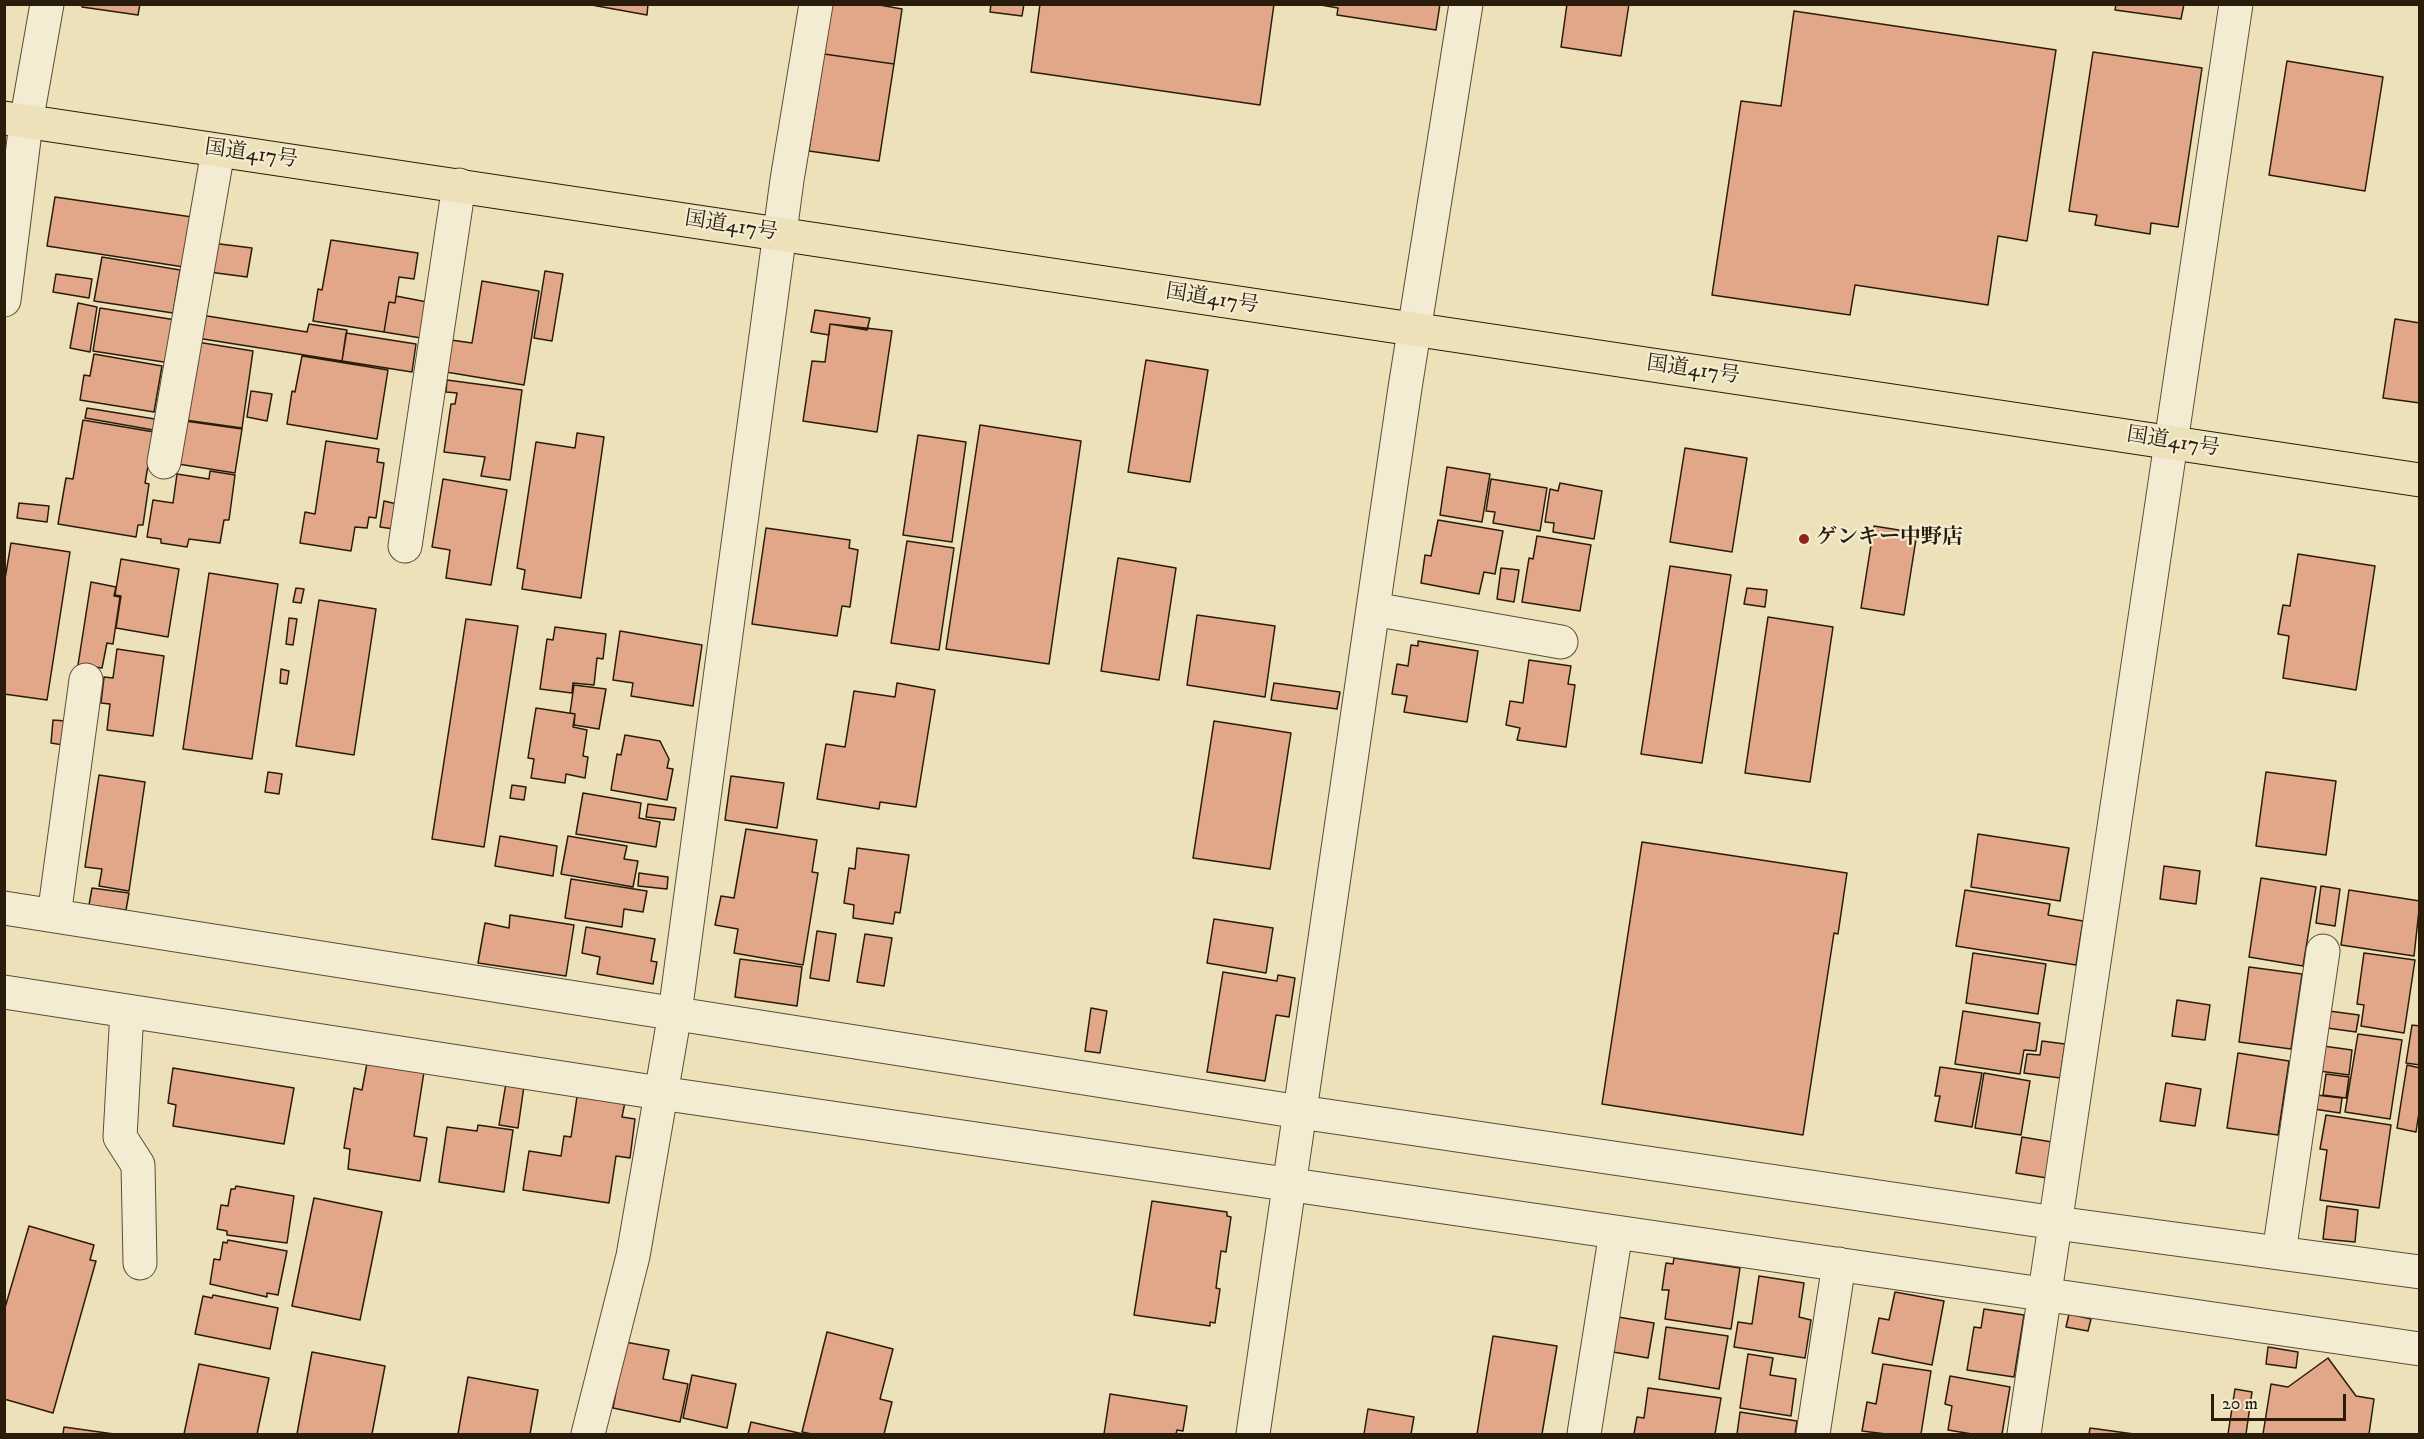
<!DOCTYPE html>
<meta charset="utf-8">
<style>
body{margin:0}
#map{position:relative;width:2424px;height:1439px;overflow:hidden;background:#ece1b9;font-family:"IM FELL DW Pica",serif}
canvas{display:block}
.frame{position:absolute;inset:0;border:6px solid #2a1c0a;pointer-events:none}
.scale{position:absolute;left:2211px;top:1394px;width:135px;height:27px;box-sizing:border-box;border:3px solid #2a1c0a;border-top:0;padding-left:8px;font-size:18px;line-height:21px;white-space:nowrap;color:#2a1c0a;-webkit-text-stroke:4px #f3ecd2;paint-order:stroke}
</style>
<div id="map">
<canvas width="2424" height="1439"></canvas>
<div class="frame"></div>
<div class="scale">20 m</div>
</div>
<script>
const ctx = document.querySelector('canvas').getContext('2d');
ctx.lineJoin = 'round';
function paint(path, color) { ctx.fillStyle = color; ctx.fill(path, 'evenodd'); }
const toPath = rows => new Path2D(rows.map(r => 'M' + r).join(''));
function strokePath(path, color, width, dash) { ctx.strokeStyle = color; ctx.lineWidth = width; ctx.lineCap = dash ? 'butt' : 'round'; ctx.setLineDash(dash || []); ctx.stroke(path); }
function label(font, color, halo, rows, align = 'center') {
  ctx.font = font + ' "IM FELL DW Pica","Noto Serif JP",serif'; ctx.lineWidth = 4.5; ctx.setLineDash([]); ctx.textBaseline = 'middle'; ctx.strokeStyle = halo; ctx.fillStyle = color; for (const [text, x, y, turn = 0] of rows) {
    ctx.save(); ctx.translate(x, y); ctx.rotate((+turn || 0) * Math.PI / 180); ctx.textAlign = isNaN(turn) ? turn : align; if (halo) ctx.strokeText(text, 0, 0); ctx.fillText(text, 0, 0); ctx.restore();
  }
}
const building = toPath([
 [82,4,140,4,138,15,82,7,82,4],
 [586,4,648,4,647,15,586,4],
 [832,4,874,4,902,9,894,64,824,54,832,4],
 [991,4,1024,4,1022,16,990,12,991,4],
 [1040,4,1274,4,1260,105,1031,72,1040,4],
 [1315,4,1440,4,1436,30,1337,15,1338,8,1315,4],
 [1567,4,1629,4,1621,56,1561,47,1567,4],
 [2116,4,2184,4,2181,19,2115,10,2116,4],
 [1794,11,2056,50,2027,241,1998,236,1988,305,1855,285,1850,315,1712,295,1741,101,1781,106,1794,11],
 [2093,52,2202,68,2178,227,2151,223,2150,234,2095,225,2097,215,2069,211,2093,52],
 [824,54,894,64,879,161,809,151,824,54],
 [2287,61,2383,77,2365,191,2269,175,2287,61],
 [55,197,192,217,184,267,47,246,55,197],
 [331,240,418,253,414,279,399,277,395,303,389,302,384,332,313,321,318,289,322,290,331,240],
 [212,243,252,248,247,277,209,272,212,243],
 [102,257,180,270,173,313,94,301,102,257],
 [545,271,563,274,552,341,534,338,545,271],
 [56,274,92,279,89,298,53,292,56,274],
 [482,281,539,291,524,385,446,372,451,340,472,343,482,281],
 [396,296,427,302,421,338,384,332,389,302,395,303,396,296],
 [78,303,97,307,90,352,70,348,78,303],
 [100,308,176,320,170,363,93,351,100,308],
 [815,310,870,318,867,330,830,324,829,335,811,332,815,310],
 [201,315,307,332,309,324,347,330,342,361,197,338,201,315],
 [2395,319,2420,323,2420,403,2383,398,2395,319],
 [830,324,892,331,877,432,803,421,812,361,825,362,830,324],
 [346,333,416,344,412,372,342,361,346,333],
 [197,342,253,351,242,428,185,420,197,342],
 [94,354,162,366,154,412,80,400,84,375,90,376,94,354],
 [302,356,388,370,377,439,287,424,292,391,295,392,302,356],
 [1146,360,1208,370,1190,482,1128,472,1146,360],
 [447,380,522,390,510,480,481,476,485,457,444,452,451,404,455,404,457,393,446,392,447,380],
 [251,391,272,394,267,421,247,417,251,391],
 [87,408,161,420,159,431,85,418,87,408],
 [83,420,154,432,145,483,149,484,143,525,138,525,136,537,58,524,66,478,73,479,83,420],
 [185,421,242,429,235,473,178,464,185,421],
 [980,425,1081,441,1049,664,946,649,980,425],
 [577,433,604,437,581,598,522,589,525,570,517,568,536,442,575,448,577,433],
 [918,435,966,442,952,542,903,535,918,435],
 [326,441,379,449,377,462,384,463,376,518,369,517,367,528,355,527,351,551,300,543,305,512,315,514,326,441],
 [1685,448,1747,458,1732,552,1670,542,1685,448],
 [1447,467,1490,474,1482,522,1440,515,1447,467],
 [210,471,235,475,229,520,224,520,220,543,189,539,187,547,161,543,161,539,147,537,153,500,173,503,177,474,209,479,210,471],
 [443,479,507,490,491,585,446,578,450,550,432,547,443,479],
 [1491,479,1547,488,1540,531,1493,523,1495,512,1486,511,1491,479],
 [1560,483,1602,491,1594,539,1553,532,1554,523,1545,522,1550,489,1558,491,1560,483],
 [384,501,397,504,394,529,380,527,384,501],
 [19,503,49,506,47,522,17,518,19,503],
 [1438,520,1503,531,1495,574,1484,572,1479,594,1421,583,1425,555,1431,556,1438,520],
 [1874,526,1917,533,1904,615,1861,608,1874,526],
 [766,528,850,540,849,548,858,550,850,607,842,606,837,636,752,624,766,528],
 [1537,536,1591,545,1580,611,1522,602,1529,558,1533,559,1537,536],
 [907,541,954,548,939,650,891,643,907,541],
 [11,543,70,552,47,700,4,694,4,585,11,543],
 [2298,554,2375,566,2356,690,2283,678,2289,636,2278,634,2283,605,2290,606,2298,554],
 [1118,558,1176,568,1159,680,1101,671,1118,558],
 [121,559,179,569,168,637,116,628,121,596,115,595,121,559],
 [1670,566,1731,575,1702,763,1641,754,1670,566],
 [1501,568,1519,570,1514,602,1497,599,1501,568],
 [209,573,278,584,252,759,183,749,209,573],
 [91,582,116,587,114,596,120,597,113,644,107,643,102,668,78,665,91,582],
 [296,588,304,589,301,603,293,602,296,588],
 [1747,588,1767,590,1765,607,1744,604,1747,588],
 [319,600,376,609,354,755,296,746,319,600],
 [1197,615,1275,626,1265,697,1187,685,1197,615],
 [1768,617,1833,627,1810,782,1745,773,1768,617],
 [289,618,297,619,293,645,286,644,289,618],
 [466,619,518,626,484,847,432,839,466,619],
 [555,627,606,634,603,659,597,658,594,685,573,683,572,693,540,689,547,639,553,640,555,627],
 [620,631,702,645,693,706,631,696,633,683,613,680,620,631],
 [1418,641,1478,651,1467,722,1404,712,1407,696,1392,694,1397,664,1408,666,1411,645,1418,646,1418,641],
 [117,649,164,656,153,736,107,730,110,704,101,703,104,677,113,678,117,649],
 [1529,660,1571,666,1568,684,1575,685,1566,747,1517,740,1520,728,1506,725,1510,701,1523,703,1529,660],
 [281,669,289,671,287,684,280,683,281,669],
 [897,683,935,690,916,807,880,802,879,809,817,799,826,744,845,747,854,691,895,697,897,683],
 [1274,683,1340,692,1337,709,1271,700,1274,683],
 [574,685,606,689,599,729,574,725,575,714,570,713,574,685],
 [536,708,575,714,573,727,587,730,583,756,588,757,585,778,566,774,565,783,531,778,534,759,528,758,536,708],
 [53,720,66,721,63,745,51,743,53,720],
 [1214,721,1291,733,1270,869,1193,858,1214,721],
 [625,735,660,741,669,759,667,768,673,769,667,800,611,790,617,754,621,755,625,735],
 [268,772,282,774,279,794,265,792,268,772],
 [2266,772,2336,781,2326,855,2256,846,2266,772],
 [99,775,145,782,129,891,99,886,102,869,85,867,99,775],
 [731,776,784,783,777,828,725,820,731,776],
 [512,785,526,787,524,800,510,798,512,785],
 [583,793,641,803,639,818,660,822,656,847,576,834,583,793],
 [648,804,676,808,674,820,646,817,648,804],
 [746,829,817,840,812,872,818,873,803,965,734,953,738,929,715,925,721,896,734,898,746,829],
 [1978,834,2069,848,2060,901,1971,887,1978,834],
 [500,836,557,846,553,876,495,866,500,836],
 [568,836,627,846,624,859,638,861,633,887,561,874,568,836],
 [1642,842,1847,873,1838,934,1834,933,1803,1135,1602,1104,1642,842],
 [857,848,909,855,900,913,895,912,893,924,853,918,854,905,844,903,849,868,855,869,857,848],
 [2164,866,2200,871,2196,904,2160,899,2164,866],
 [639,873,668,877,667,889,638,886,639,873],
 [2261,878,2316,887,2303,966,2249,957,2261,878],
 [571,879,647,891,643,912,624,909,622,927,565,918,571,879],
 [2321,886,2340,889,2335,926,2316,923,2321,886],
 [92,888,129,893,126,910,89,905,92,888],
 [1965,890,2050,904,2048,915,2083,921,2076,965,1956,946,1965,890],
 [2349,890,2420,901,2414,956,2341,945,2349,890],
 [510,915,574,925,566,976,478,963,485,923,509,928,510,915],
 [1214,919,1273,928,1266,973,1207,963,1214,919],
 [586,927,655,939,651,961,657,962,653,984,597,974,600,957,582,953,586,927],
 [817,931,836,934,829,981,810,978,817,931],
 [865,934,892,938,884,986,857,982,865,934],
 [1973,953,2046,964,2038,1014,1966,1003,1973,953],
 [2364,953,2415,960,2404,1033,2361,1026,2364,1005,2357,1004,2364,953],
 [740,959,802,967,797,1006,735,997,740,959],
 [2249,967,2302,974,2291,1049,2239,1042,2249,967],
 [1223,972,1277,981,1278,975,1295,978,1289,1017,1276,1015,1265,1081,1207,1072,1223,972],
 [2177,1000,2210,1005,2205,1040,2172,1036,2177,1000],
 [1091,1008,1107,1011,1100,1053,1085,1051,1091,1008],
 [1963,1011,2040,1023,2036,1051,2024,1050,2020,1074,1955,1064,1963,1011],
 [2329,1011,2359,1015,2356,1032,2327,1028,2329,1011],
 [2412,1025,2420,1026,2420,1065,2406,1063,2412,1025],
 [2358,1034,2402,1040,2390,1119,2345,1112,2358,1034],
 [2042,1041,2065,1044,2060,1078,2024,1073,2027,1054,2040,1055,2042,1041],
 [2323,1046,2352,1050,2349,1075,2319,1071,2323,1046],
 [2238,1053,2289,1061,2278,1135,2227,1128,2238,1053],
 [367,1063,424,1072,414,1136,427,1138,420,1181,348,1169,350,1149,344,1148,354,1088,362,1090,367,1063],
 [2407,1065,2420,1068,2420,1106,2416,1132,2397,1128,2407,1065],
 [1940,1067,1982,1073,1972,1127,1935,1121,1940,1096,1935,1096,1940,1067],
 [173,1068,294,1088,284,1144,173,1126,176,1105,168,1103,173,1068],
 [1984,1073,2030,1081,2021,1135,1975,1128,1984,1073],
 [2326,1074,2349,1077,2346,1098,2323,1095,2326,1074],
 [506,1083,524,1086,518,1128,499,1125,506,1083],
 [2166,1083,2201,1089,2195,1126,2160,1121,2166,1083],
 [578,1090,626,1097,622,1117,635,1119,630,1158,616,1156,609,1203,523,1190,529,1151,561,1156,564,1136,571,1137,578,1090],
 [2316,1095,2342,1098,2340,1113,2314,1109,2316,1095],
 [2326,1115,2391,1125,2379,1208,2320,1200,2327,1150,2320,1149,2326,1115],
 [478,1125,513,1130,504,1192,439,1182,447,1127,477,1131,478,1125],
 [2022,1137,2052,1142,2047,1178,2016,1173,2022,1137],
 [236,1186,294,1196,287,1243,227,1235,227,1231,217,1229,221,1205,228,1206,231,1189,235,1189,236,1186],
 [314,1198,382,1212,360,1320,292,1306,314,1198],
 [1152,1201,1227,1212,1227,1216,1231,1217,1226,1252,1221,1251,1216,1288,1220,1289,1215,1323,1210,1322,1210,1326,1134,1315,1152,1201],
 [2327,1206,2358,1210,2355,1242,2323,1239,2327,1206],
 [29,1226,94,1245,90,1260,96,1261,53,1413,4,1399,4,1311,29,1226],
 [228,1240,287,1251,278,1295,267,1293,267,1297,210,1284,214,1259,220,1260,223,1242,227,1243,228,1240],
 [1674,1258,1740,1268,1731,1329,1665,1319,1669,1290,1662,1290,1666,1263,1673,1264,1674,1258],
 [1759,1276,1804,1283,1799,1317,1811,1320,1805,1358,1734,1347,1738,1322,1752,1324,1759,1276],
 [1895,1292,1944,1301,1932,1365,1872,1353,1879,1318,1889,1320,1895,1292],
 [213,1295,278,1308,270,1349,195,1334,203,1296,212,1298,213,1295],
 [1984,1309,2024,1315,2014,1377,1967,1370,1974,1327,1981,1328,1984,1309],
 [2069,1314,2091,1319,2088,1331,2066,1327,2069,1314],
 [1618,1317,1654,1323,1648,1358,1613,1352,1618,1317],
 [1666,1327,1728,1336,1719,1389,1659,1379,1666,1327],
 [827,1332,893,1349,880,1399,892,1402,884,1434,812,1434,802,1432,827,1332],
 [1493,1336,1557,1346,1542,1434,1477,1434,1493,1336],
 [625,1342,669,1350,663,1379,688,1384,680,1422,613,1408,625,1342],
 [2268,1347,2298,1352,2296,1368,2266,1364,2268,1347],
 [312,1352,385,1366,372,1434,297,1434,312,1352],
 [1748,1354,1773,1358,1770,1375,1796,1379,1791,1416,1740,1408,1748,1354],
 [2328,1358,2356,1396,2374,1399,2369,1434,2263,1434,2271,1384,2288,1387,2328,1358],
 [199,1364,269,1378,257,1434,184,1434,199,1364],
 [1883,1364,1931,1371,1921,1434,1886,1434,1862,1431,1867,1402,1876,1404,1883,1364],
 [692,1375,736,1384,727,1428,683,1418,692,1375],
 [1950,1376,2010,1387,2002,1434,1972,1434,1948,1430,1952,1406,1945,1404,1950,1376],
 [468,1377,538,1390,530,1434,458,1434,468,1377],
 [1648,1388,1721,1398,1715,1434,1634,1434,1637,1417,1644,1418,1648,1388],
 [2235,1389,2252,1392,2246,1434,2228,1434,2235,1389],
 [1110,1394,1187,1406,1183,1431,1177,1430,1176,1434,1104,1434,1110,1394],
 [1368,1409,1414,1417,1411,1434,1364,1434,1368,1409],
 [1740,1412,1797,1421,1795,1434,1737,1434,1740,1412],
 [751,1422,803,1434,748,1434,751,1422],
 [64,1427,114,1434,63,1434,64,1427],
 [2090,1428,2134,1434,2089,1434,2090,1428]
]);
const minor = toPath([
 [4,300,26,123,47,4],
 [164,462,218,151],
 [405,546,459,185],
 [1373,609,1561,642],
 [4,908,1300,1112,2056,1223,2420,1272],
 [54,916,86,680],
 [4,992,660,1093,2420,1349],
 [127,1011,120,1137,138,1165,140,1263],
 [2279,1253,2323,951],
 [588,1434,633,1256,675,1013,787,180,816,4],
 [1253,1434,1405,388,1466,4],
 [1584,1434,1616,1232],
 [1813,1434,1839,1264],
 [2024,1434,2236,4]
]);
const trunk = toPath([
 [4,118,2420,480]
]);
const markers = [
 [1804,539,6,"#8f2418"]
];
const streetNames = [
 ["国道417号",251,155,8],
 ["国道417号",731,227,9],
 ["国道417号",1212,300,9],
 ["国道417号",1693,371,8],
 ["国道417号",2173,443,9]
];
const poiNames = [
 ["ゲンキー中野店",1816,539]
];
paint(building, '#e1a788');
strokePath(building, '#2a1c0a', 1.5);
strokePath(minor, '#5a4d36', 35);
strokePath(trunk, '#2a1c0a', 35);
strokePath(minor, '#f3ecd2', 33);
strokePath(trunk, '#ece1b9', 33);
for (const [x, y, r, color] of markers) { const dot = new Path2D(); dot.arc(x, y, r, 0, 2 * Math.PI); ctx.fillStyle = color; ctx.fill(dot); strokePath(dot, '#f3ecd2', 2); }
label('21px', '#2a1c0a', '#f3ecd2', streetNames);
label('bold 21px', '#2a1c0a', '#f3ecd2', poiNames, 'left');
</script>
